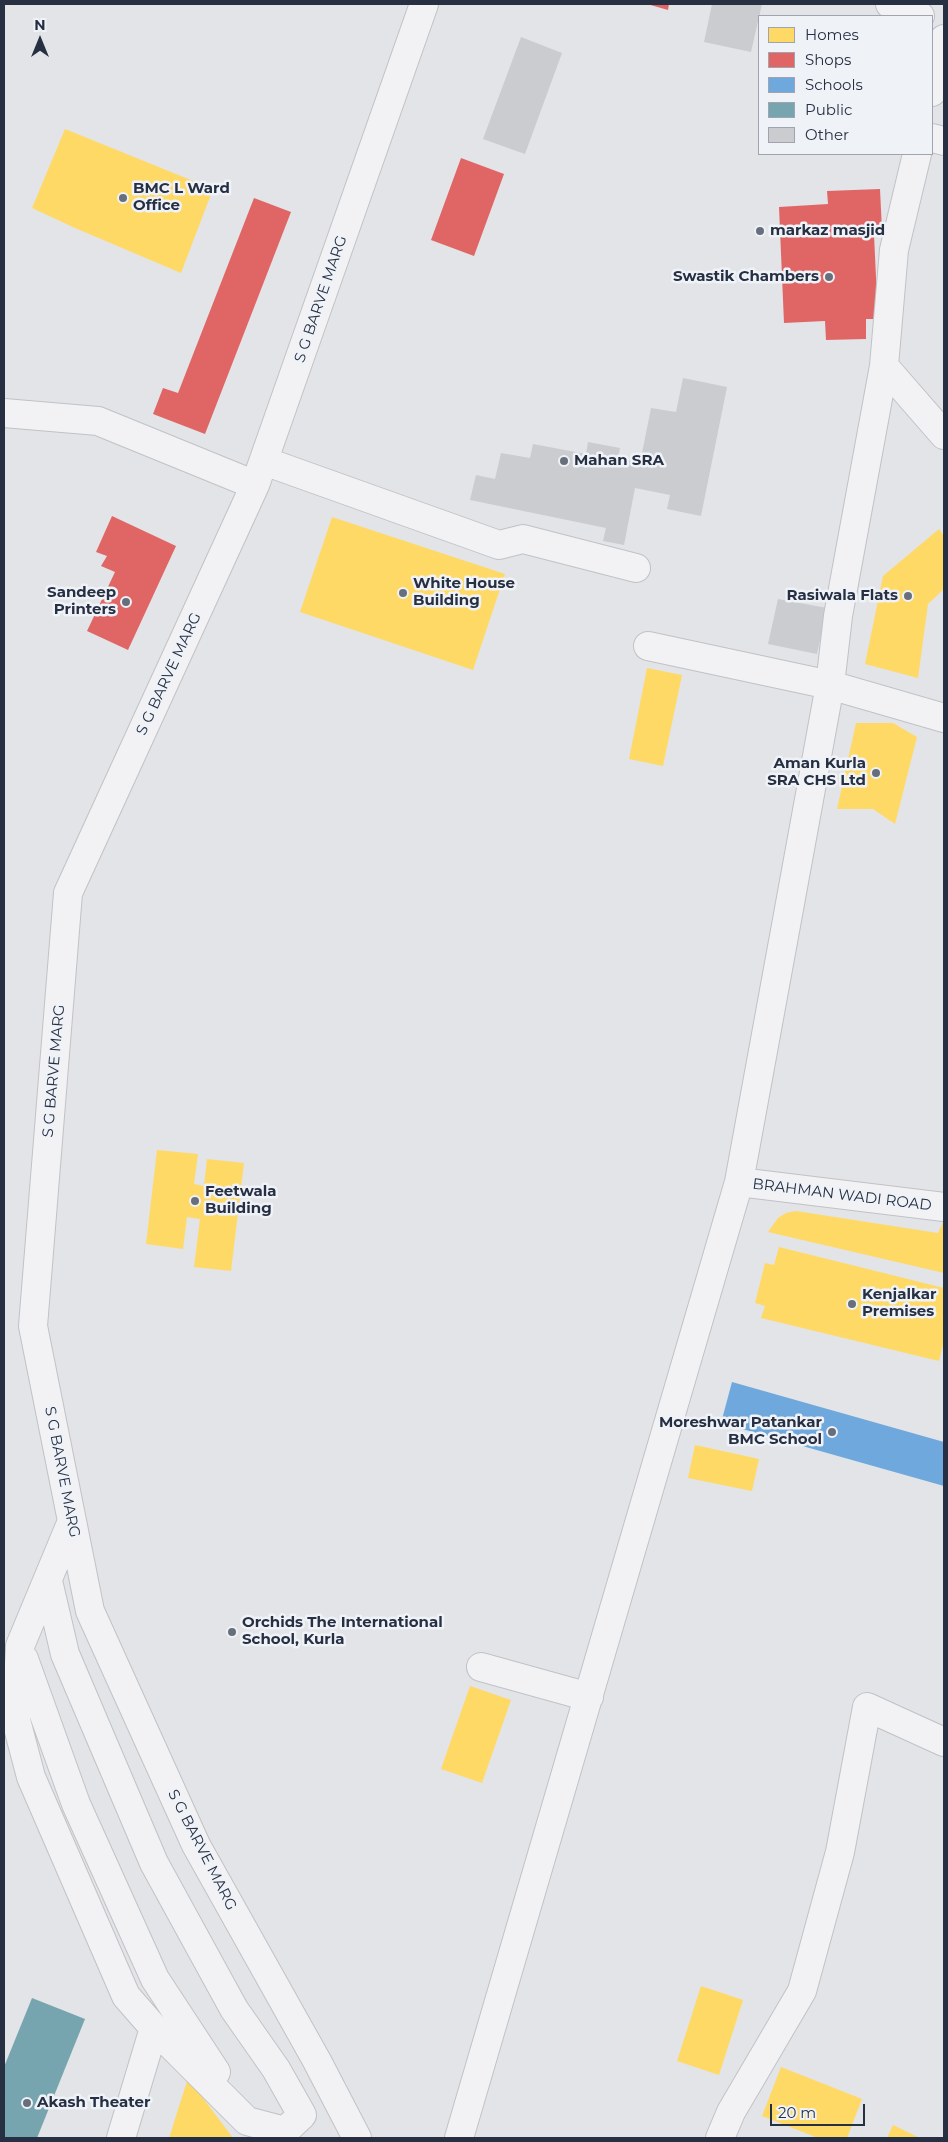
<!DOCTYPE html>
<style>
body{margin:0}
#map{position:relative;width:948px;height:2142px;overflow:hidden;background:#e2e4e7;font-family:Montserrat,sans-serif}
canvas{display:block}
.frame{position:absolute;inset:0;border:5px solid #273043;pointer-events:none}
.legend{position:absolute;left:758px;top:15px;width:175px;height:140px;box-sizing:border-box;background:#eff2f7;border:1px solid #9fa4af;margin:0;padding:6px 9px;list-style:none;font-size:15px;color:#273043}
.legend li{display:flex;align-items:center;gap:10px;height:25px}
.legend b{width:25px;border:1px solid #9fa4af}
.north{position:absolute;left:15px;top:15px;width:50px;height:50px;-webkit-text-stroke:4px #eff2f7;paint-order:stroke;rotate:0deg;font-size:14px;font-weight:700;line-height:20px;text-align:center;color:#273043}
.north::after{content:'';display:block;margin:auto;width:18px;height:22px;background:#273043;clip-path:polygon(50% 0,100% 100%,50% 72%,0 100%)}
.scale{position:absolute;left:770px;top:2104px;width:95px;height:22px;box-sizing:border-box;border:2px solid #273043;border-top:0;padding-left:6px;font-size:15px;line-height:18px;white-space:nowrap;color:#273043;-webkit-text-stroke:4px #eff2f7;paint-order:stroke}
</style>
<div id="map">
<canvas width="948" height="2142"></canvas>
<div class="frame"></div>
<ul class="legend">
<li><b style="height:14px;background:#ffd966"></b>Homes</li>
<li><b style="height:14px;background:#e06666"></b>Shops</li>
<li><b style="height:14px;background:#6fa8dc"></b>Schools</li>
<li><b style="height:14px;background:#76a5af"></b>Public</li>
<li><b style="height:14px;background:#caccd0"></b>Other</li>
</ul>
<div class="north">N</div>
<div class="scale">20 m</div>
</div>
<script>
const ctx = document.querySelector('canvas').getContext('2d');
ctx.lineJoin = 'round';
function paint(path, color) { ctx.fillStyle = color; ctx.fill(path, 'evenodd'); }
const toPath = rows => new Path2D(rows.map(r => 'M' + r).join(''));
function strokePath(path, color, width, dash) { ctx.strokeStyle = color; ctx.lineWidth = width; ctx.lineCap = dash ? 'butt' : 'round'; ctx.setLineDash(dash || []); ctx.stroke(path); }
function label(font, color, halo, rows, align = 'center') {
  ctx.font = font + ' Montserrat,sans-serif'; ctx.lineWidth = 5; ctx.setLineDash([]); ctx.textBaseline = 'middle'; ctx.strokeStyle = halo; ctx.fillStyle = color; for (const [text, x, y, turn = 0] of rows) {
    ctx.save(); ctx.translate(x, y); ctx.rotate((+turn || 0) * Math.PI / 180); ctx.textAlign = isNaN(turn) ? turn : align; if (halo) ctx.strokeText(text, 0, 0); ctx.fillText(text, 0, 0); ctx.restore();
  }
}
const homes = toPath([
 [65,129,213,189,181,273,75,228,32,208],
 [332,517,505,574,473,670,300,612],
 [939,529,944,536,944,589,928,604,918,678,865,664,883,576],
 [647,668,682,675,663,766,629,759],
 [856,723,893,723,917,737,895,824,873,809,837,809],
 [157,1150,198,1154,194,1184,204,1186,207,1159,244,1163,231,1271,194,1267,200,1219,187,1217,183,1249,146,1244],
 [796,1211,938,1233,944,1220,944,1273,768,1232,778,1218,786,1213],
 [779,1247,944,1288,944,1341,939,1361,761,1318,765,1306,755,1303,765,1263,774,1265],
 [695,1445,759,1459,752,1491,688,1478],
 [470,1686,511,1700,482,1783,441,1769],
 [701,1986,743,2000,719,2075,677,2061],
 [781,2067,862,2099,847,2138,818,2138,762,2116],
 [188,2078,233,2138,169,2138],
 [893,2125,920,2138,887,2138]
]);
const shops = toPath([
 [647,4,669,4,668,10],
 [461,158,504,174,474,256,431,240],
 [880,189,882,230,874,235,878,319,866,319,866,339,826,340,825,321,784,323,779,207,828,204,827,191],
 [254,198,291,212,205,434,153,414,163,388,178,393],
 [112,516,176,546,128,650,87,631,115,572,101,566,107,556,96,552]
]);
const schools = toPath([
 [732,1382,944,1442,944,1486,721,1423]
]);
const public = toPath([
 [32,1998,85,2019,37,2138,4,2138,4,2067]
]);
const building = toPath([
 [712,4,762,4,751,52,704,42],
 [521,37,562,53,525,154,483,139],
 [683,378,727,387,701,516,667,509,670,495,635,488,624,545,603,541,606,528,470,500,476,475,495,479,501,453,530,458,533,444,586,454,588,442,620,448,618,458,640,463,651,408,676,412],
 [778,599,827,608,817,654,768,644]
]);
const minor = toPath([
 [890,4,920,16],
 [932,92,944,39],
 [932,138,944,141],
 [884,366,944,435],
 [4,413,98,421,255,485],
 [264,461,499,545,523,539,636,568],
 [648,646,830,685,944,718],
 [739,1182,944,1207],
 [48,1581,65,1654,154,1863,234,2009,276,2069,302,2115,285,2131,247,2121,154,2028,126,1996,31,1777,16,1720,20,1646,72,1521],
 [24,1659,76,1804,155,1979,216,2072],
 [481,1667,589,1697],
 [121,2138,154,2028],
 [357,2138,317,2061,196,1845,90,1611,33,1326,68,893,255,485,424,4],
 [459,2138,739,1182,830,685,838,616,884,366,894,250,917,154],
 [720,2138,731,2112,802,1991,840,1852,867,1707,944,1742]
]);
const markers = [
 [123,198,5,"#686f7c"],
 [760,231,5,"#686f7c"],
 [829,277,5,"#686f7c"],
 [564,461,5,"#686f7c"],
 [403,593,5,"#686f7c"],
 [908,596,5,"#686f7c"],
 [126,602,5,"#686f7c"],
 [876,773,5,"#686f7c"],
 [195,1201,5,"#686f7c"],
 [852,1304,5,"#686f7c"],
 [832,1432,5,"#686f7c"],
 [232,1632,5,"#686f7c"],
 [27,2103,5,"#686f7c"]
];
const poiNames = [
 ["BMC L Ward",133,189],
 ["Office",133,206],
 ["markaz masjid",770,231],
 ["Swastik Chambers",819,277,"right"],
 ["Mahan SRA",574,461],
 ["White House",413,584],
 ["Building",413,601],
 ["Sandeep",116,593,"right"],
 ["Printers",116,610,"right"],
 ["Rasiwala Flats",898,596,"right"],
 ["Aman Kurla",866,764,"right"],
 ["SRA CHS Ltd",866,781,"right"],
 ["Feetwala",205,1192],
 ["Building",205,1209],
 ["Kenjalkar",862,1295],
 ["Premises",862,1312],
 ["Moreshwar Patankar",822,1423,"right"],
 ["BMC School",822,1440,"right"],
 ["Orchids The International",242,1623],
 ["School, Kurla",242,1640],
 ["Akash Theater",37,2103]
];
const streetNames = [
 ["S G BARVE MARG",321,299,-71],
 ["S G BARVE MARG",169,674,-65],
 ["S G BARVE MARG",54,1071,-85],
 ["BRAHMAN WADI ROAD",842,1195,7],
 ["S G BARVE MARG",62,1472,79],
 ["S G BARVE MARG",202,1850,63]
];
paint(homes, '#ffd966');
paint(shops, '#e06666');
paint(schools, '#6fa8dc');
paint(public, '#76a5af');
paint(building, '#caccd0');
strokePath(minor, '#c0c2c5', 30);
strokePath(minor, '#f2f2f4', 28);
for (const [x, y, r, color] of markers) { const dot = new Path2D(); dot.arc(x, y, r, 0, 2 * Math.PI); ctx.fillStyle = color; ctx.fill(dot); strokePath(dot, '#eff2f7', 2); }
label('bold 15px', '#273043', '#eff2f7', poiNames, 'left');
label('15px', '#273043', '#eff2f7', streetNames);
</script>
